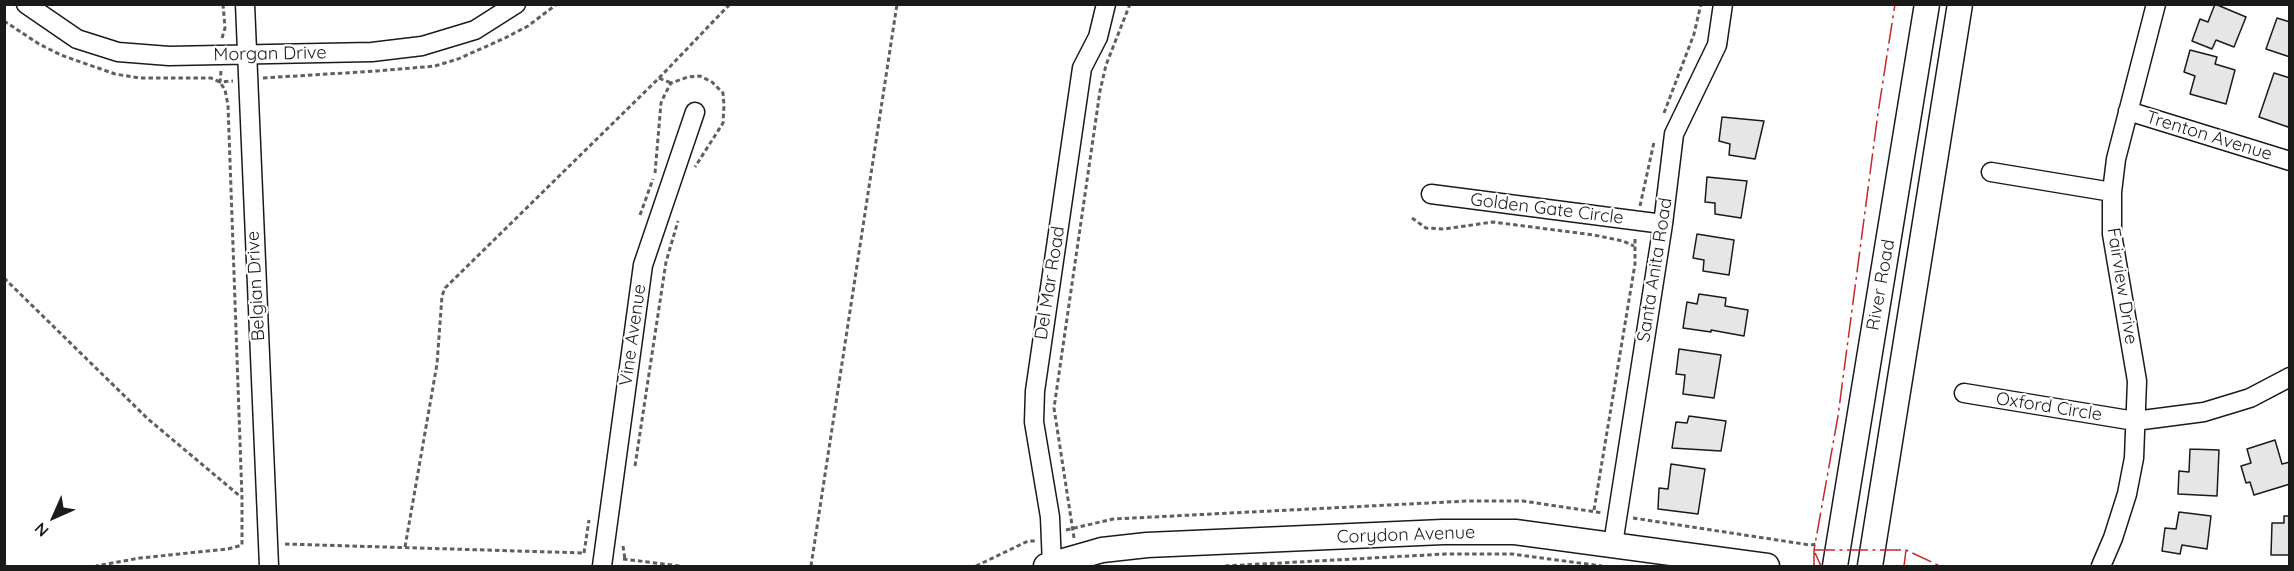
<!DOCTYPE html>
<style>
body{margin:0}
#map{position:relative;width:2294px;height:571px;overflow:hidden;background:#fff;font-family:Quicksand,sans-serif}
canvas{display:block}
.frame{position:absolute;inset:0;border:6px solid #1a1a1a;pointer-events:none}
.north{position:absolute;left:24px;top:487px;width:60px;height:60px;-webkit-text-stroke:4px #fff;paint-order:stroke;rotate:225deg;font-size:16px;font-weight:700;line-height:24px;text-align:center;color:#1a1a1a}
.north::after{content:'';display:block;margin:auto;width:21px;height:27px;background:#1a1a1a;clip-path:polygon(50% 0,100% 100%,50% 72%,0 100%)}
</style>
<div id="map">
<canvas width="2294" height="571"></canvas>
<div class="frame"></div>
<div class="north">N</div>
</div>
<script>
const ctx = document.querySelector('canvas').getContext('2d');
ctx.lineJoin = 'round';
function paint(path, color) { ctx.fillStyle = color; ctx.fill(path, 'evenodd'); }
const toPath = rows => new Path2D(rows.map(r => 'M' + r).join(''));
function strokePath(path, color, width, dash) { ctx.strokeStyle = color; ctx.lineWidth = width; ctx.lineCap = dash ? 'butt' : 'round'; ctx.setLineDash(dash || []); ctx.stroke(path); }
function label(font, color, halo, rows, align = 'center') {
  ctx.font = font + ' Quicksand,sans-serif'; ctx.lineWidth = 4.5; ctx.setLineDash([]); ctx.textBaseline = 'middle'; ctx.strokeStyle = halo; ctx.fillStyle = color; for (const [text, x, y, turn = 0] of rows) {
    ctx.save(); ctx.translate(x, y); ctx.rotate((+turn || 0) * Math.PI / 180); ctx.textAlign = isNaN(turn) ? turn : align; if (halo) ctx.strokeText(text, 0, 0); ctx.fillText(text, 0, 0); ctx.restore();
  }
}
const building = toPath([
 [2215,4,2246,17,2234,47,2216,40,2212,49,2192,41,2200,19,2208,22,2215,4],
 [2277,18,2290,22,2290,57,2266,49,2277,18],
 [2190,50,2217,57,2215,64,2235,70,2226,104,2190,94,2195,76,2184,72,2190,50],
 [2274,73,2290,78,2290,122,2288,127,2259,117,2274,73],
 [1722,117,1764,121,1755,159,1729,155,1730,144,1719,141,1722,117],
 [1707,177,1747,181,1741,218,1715,214,1715,203,1705,202,1707,177],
 [1697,234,1734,240,1729,275,1703,271,1704,260,1693,258,1697,234],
 [1699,294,1726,298,1725,306,1748,310,1744,336,1711,330,1711,332,1683,328,1687,302,1697,304,1699,294],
 [1679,349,1721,355,1714,398,1683,394,1685,375,1676,374,1679,349],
 [1689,416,1726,421,1721,451,1672,448,1676,422,1687,423,1689,416],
 [2275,440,2282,464,2290,462,2290,484,2254,495,2250,482,2246,483,2241,466,2251,463,2247,449,2275,440],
 [2190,449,2219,450,2217,496,2178,494,2179,471,2189,472,2190,449],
 [1671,464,1705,469,1698,514,1658,509,1659,488,1668,489,1671,464],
 [2179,512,2211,516,2207,549,2182,545,2180,554,2162,551,2165,528,2176,529,2179,512],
 [2284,516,2290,516,2290,555,2271,555,2272,523,2284,523,2284,516]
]);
const path = toPath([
 [4,21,39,44,61,55,115,74,139,78,211,78,220,82,225,90,228,105,242,498,242,545,228,549,140,558,96,566],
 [222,38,225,28,223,4],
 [221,71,220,82,233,81],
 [263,78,377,71,435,66,458,59,505,38,528,26,557,4],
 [659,78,730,4],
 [1664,113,1694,34,1701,4],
 [655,173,661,103,665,94,671,83,688,77,700,76,712,82,723,93,724,105,723,123,695,167],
 [1640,206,1654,142],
 [640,215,653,179],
 [1412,218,1426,228,1444,229,1493,222,1594,235,1623,241,1634,246],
 [4,278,148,419,241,497],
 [635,466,666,262,678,221],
 [1594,510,1635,264,1635,236],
 [1633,518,1810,545,1818,544],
 [1066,530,1113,519,1468,501,1523,501,1603,513],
 [1074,538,1054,408,1100,91,1106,65,1130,4],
 [285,544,584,553],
 [623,546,625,559],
 [405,547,437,364,442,296,445,288,659,78,671,83],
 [584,553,589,520],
 [623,559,680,566],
 [811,566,897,4],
 [976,566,1028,541,1035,541],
 [1225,566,1445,554,1512,554,1602,566]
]);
const minor = toPath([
 [26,4,77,39,118,52,169,56,372,52,422,46,475,30,516,4],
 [245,4,269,566],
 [2128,111,2290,161],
 [1991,172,2112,192],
 [1431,194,1663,224],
 [1964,393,2135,421,2204,412,2250,398,2290,377],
 [1613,544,1663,224,1674,134,1717,45,1723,4],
 [602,566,643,265,695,112],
 [1052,566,1050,517,1034,422,1035,391,1082,68,1098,37,1106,4],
 [2101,566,2113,538,2127,494,2134,458,2137,381,2112,234,2112,192,2116,159,2156,4]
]);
const major = toPath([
 [1046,566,1102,550,1147,545,1443,532,1515,532,1767,566],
 [1835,566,1927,4],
 [1870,566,1960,4]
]);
const power = toPath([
 [1814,550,1906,550,1940,566],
 [1815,553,1821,566],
 [1814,566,1814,550,1838,416,1878,113,1895,4],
 [1904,566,1906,550]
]);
const streetNames = [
 ["Morgan Drive",270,54,-1],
 ["Trenton Avenue",2209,136,17],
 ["Golden Gate Circle",1547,209,7],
 ["Santa Anita Road",1655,270,-81],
 ["Del Mar Road",1050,283,-81],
 ["River Road",1881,285,-80],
 ["Belgian Drive",256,286,-93],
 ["Fairview Drive",2122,286,81],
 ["Vine Avenue",633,335,-82],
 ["Oxford Circle",2049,407,9],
 ["Corydon Avenue",1406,535,-2]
];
paint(building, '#e6e6e6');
strokePath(building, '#1a1a1a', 1.5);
strokePath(minor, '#1a1a1a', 21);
strokePath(major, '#1a1a1a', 27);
strokePath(path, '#5f5f5f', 3, [4.5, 3]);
strokePath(minor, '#fff', 18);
strokePath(major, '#fff', 24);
strokePath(power, '#c62828', 1.5, [21, 4.5, 3, 4.5]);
label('18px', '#1a1a1a', '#fff', streetNames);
</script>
